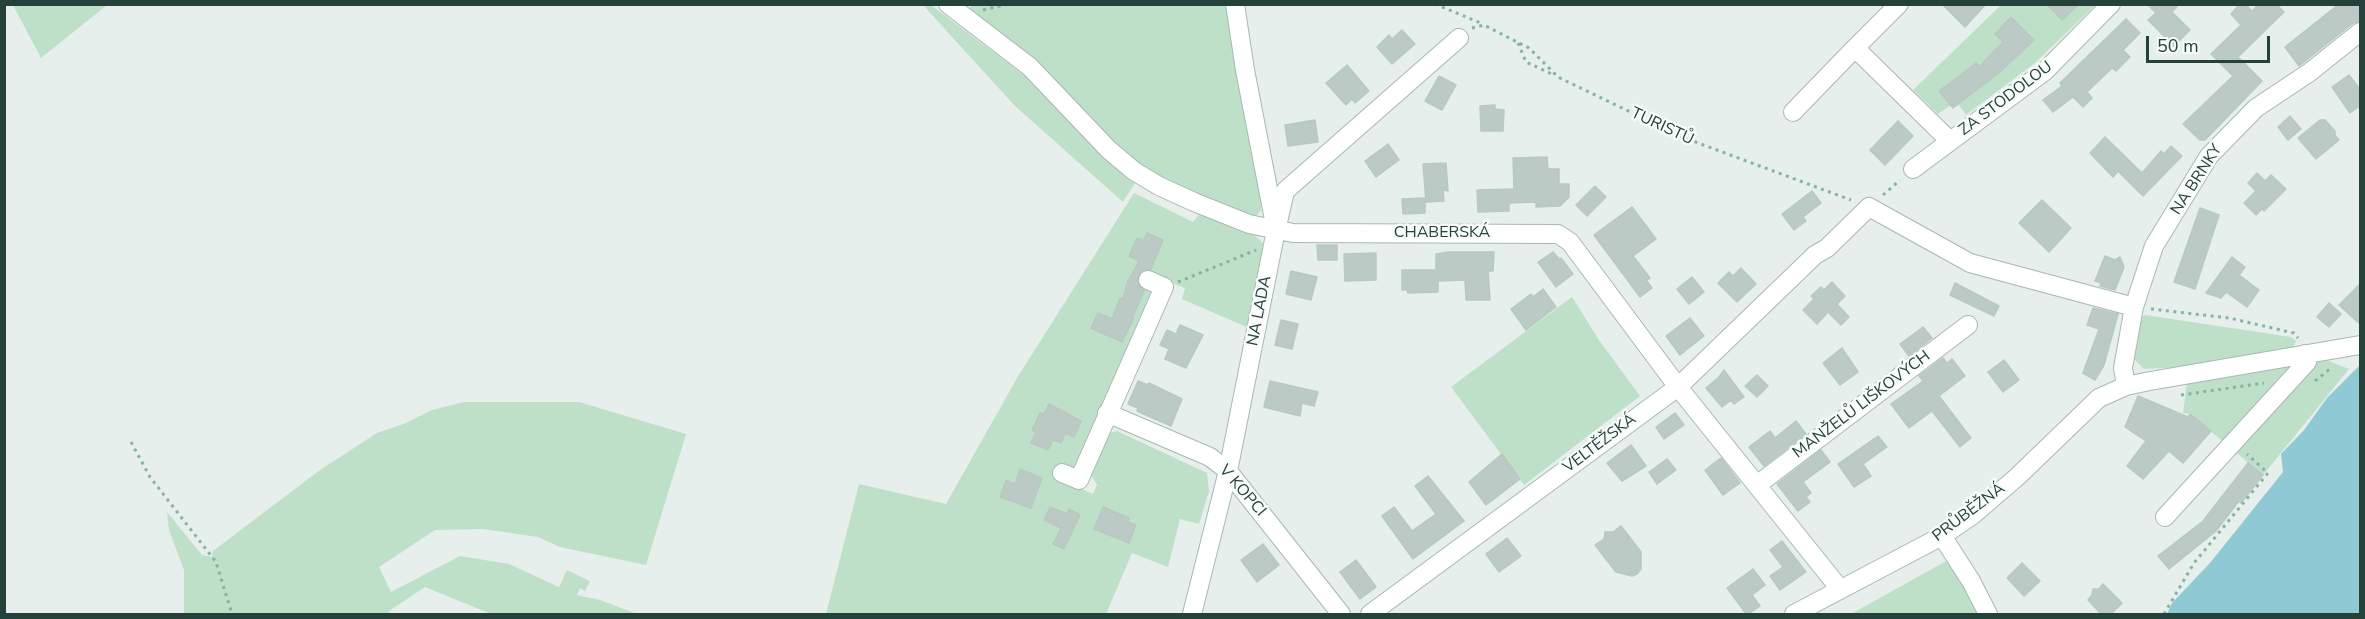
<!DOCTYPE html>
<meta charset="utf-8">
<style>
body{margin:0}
#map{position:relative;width:2365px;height:619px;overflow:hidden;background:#e6efeb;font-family:"Nunito Sans",sans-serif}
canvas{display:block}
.frame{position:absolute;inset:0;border:6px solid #24423a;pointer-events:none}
.scale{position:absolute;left:2146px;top:36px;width:124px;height:27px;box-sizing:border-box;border:3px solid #24423a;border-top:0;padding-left:8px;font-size:18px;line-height:21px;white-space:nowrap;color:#24423a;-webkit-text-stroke:4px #f7fbf9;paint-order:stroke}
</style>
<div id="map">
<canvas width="2365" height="619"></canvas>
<div class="frame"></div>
<div class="scale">50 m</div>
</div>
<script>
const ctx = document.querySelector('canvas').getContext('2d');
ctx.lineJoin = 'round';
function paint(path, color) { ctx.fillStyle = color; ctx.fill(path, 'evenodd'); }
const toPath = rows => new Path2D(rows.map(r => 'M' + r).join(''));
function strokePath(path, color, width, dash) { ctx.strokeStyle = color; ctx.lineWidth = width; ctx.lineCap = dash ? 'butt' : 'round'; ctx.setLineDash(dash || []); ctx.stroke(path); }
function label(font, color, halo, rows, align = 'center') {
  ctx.font = font + ' "Nunito Sans",sans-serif'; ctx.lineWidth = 5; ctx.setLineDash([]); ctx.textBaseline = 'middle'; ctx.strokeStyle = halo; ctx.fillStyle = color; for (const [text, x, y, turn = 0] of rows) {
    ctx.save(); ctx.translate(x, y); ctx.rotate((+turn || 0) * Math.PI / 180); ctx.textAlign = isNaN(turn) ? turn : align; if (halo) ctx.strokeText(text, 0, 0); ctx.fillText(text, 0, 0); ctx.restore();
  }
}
const green = toPath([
 [973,4,1227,5,1252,155,1260,183,1261,210,1257,215,1251,218,1167,185,1137,166,965,13],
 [13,5,107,5,41,58],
 [923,5,931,5,1029,79,1135,183,1123,202,1015,106],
 [2001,5,2095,5,2035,63,1966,115,1958,104,1989,80,1976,63,1940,90,1951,105,1938,114,1913,90],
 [1134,193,1193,222,1203,210,1254,234,1260,240,1265,246,1251,329,1182,299,1185,288,1166,281,1150,288,1152,298,1075,467,1058,478,1093,494,1097,485,1091,475,1091,468,1109,433,1117,431,1207,473,1209,491,1199,524,1180,519,1168,567,1132,553,1106,614,826,614,859,484,946,504,1017,378],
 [1572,297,1599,340,1640,396,1524,485,1451,387],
 [2145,315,2291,337,2296,341,2293,347,2349,369,2263,475,2190,414,2183,413,2187,383,2183,367,2144,369,2133,358,2138,319],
 [464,402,579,402,686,434,646,565,560,547,538,537,483,529,435,530,379,567,391,592,460,556,509,564,559,587,567,570,590,581,585,591,580,588,577,595,600,600,637,614,491,614,425,587,389,611,390,614,184,614,184,570,169,530,167,512,202,555,212,557,213,551,320,470,377,433,406,423,432,410],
 [1948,560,1980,614,1851,614]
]);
const water = toPath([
 [2360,365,2360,614,2167,614,2172,603,2210,563,2283,472,2281,454,2304,430,2327,398]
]);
const building = toPath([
 [1942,4,1986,4,1965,27,1942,4],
 [2047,4,2079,4,2062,20,2047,4],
 [2147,4,2179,4,2172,12,2190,30,2174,46,2148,20,2156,13,2147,4],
 [2240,4,2245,4,2252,11,2259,4,2276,4,2284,12,2238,57,2262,81,2205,140,2200,140,2183,124,2233,76,2211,54,2241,25,2231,14,2240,4],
 [2339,4,2361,4,2361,21,2353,23,2299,66,2285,47,2339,4],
 [2011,17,2034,40,2000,72,1953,108,1939,91,1976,63,1979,67,2003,42,1995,34,2011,17],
 [2126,19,2140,33,2123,50,2130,57,2116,71,2112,68,2087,92,2092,98,2083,107,2073,97,2053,112,2043,100,2062,86,2060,83,2126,19],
 [1402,30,1415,44,1392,64,1377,47,1389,35,1392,39,1402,30],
 [1347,65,1369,91,1355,103,1352,99,1346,105,1326,83,1347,65],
 [2349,75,2361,91,2361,105,2350,113,2332,87,2349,75],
 [1439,76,1456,85,1442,110,1425,101,1439,76],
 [1495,105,1495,109,1504,110,1503,131,1481,131,1480,106,1495,105],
 [2290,116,2301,129,2288,140,2278,127,2290,116],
 [1315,120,1318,142,1288,146,1285,125,1315,120],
 [2320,120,2325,120,2335,131,2335,135,2339,140,2316,159,2298,138,2320,120],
 [1898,121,1913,136,1885,165,1870,150,1898,121],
 [2105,137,2142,173,2161,151,2164,154,2171,146,2182,156,2143,196,2118,171,2113,177,2090,153,2105,137],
 [1388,144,1399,160,1376,177,1365,161,1388,144],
 [1547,157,1548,169,1559,169,1559,184,1569,184,1569,197,1560,206,1536,207,1536,202,1509,203,1509,211,1478,212,1477,190,1514,189,1513,158,1547,157],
 [1446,163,1448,191,1443,190,1444,201,1426,202,1423,164,1446,163],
 [2257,173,2265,181,2271,175,2286,189,2264,211,2262,209,2256,215,2244,203,2256,191,2248,183,2257,173],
 [1595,186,1606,197,1587,216,1576,205,1595,186],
 [1812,191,1821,203,1803,217,1806,221,1794,230,1782,214,1812,191],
 [1425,198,1425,213,1403,214,1402,199,1425,198],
 [2042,200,2071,228,2049,252,2019,223,2042,200],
 [1632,207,1656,239,1633,256,1650,278,1646,280,1652,288,1640,297,1594,235,1632,207],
 [2200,208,2219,215,2195,289,2174,282,2200,208],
 [1147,233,1163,240,1151,269,1142,271,1138,276,1139,286,1144,291,1133,317,1134,318,1122,342,1091,328,1098,313,1112,319,1120,298,1123,299,1127,283,1139,261,1129,256,1137,238,1143,241,1147,233],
 [1317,245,1337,245,1337,260,1318,260,1317,245],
 [1448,252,1494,252,1493,271,1488,271,1490,300,1466,300,1465,280,1438,281,1438,292,1408,293,1407,290,1402,290,1402,270,1436,270,1436,254,1448,252],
 [1553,252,1560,260,1561,258,1573,274,1556,287,1538,262,1553,252],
 [1376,253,1376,280,1345,281,1344,254,1376,253],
 [2105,256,2115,260,2120,257,2124,267,2115,290,2100,286,2101,283,2095,281,2105,256],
 [2232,257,2245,267,2239,275,2259,290,2247,307,2226,292,2221,298,2206,293,2232,257],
 [1741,268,1756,284,1737,302,1718,283,1729,272,1733,276,1741,268],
 [1291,271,1317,277,1311,300,1286,294,1291,271],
 [1692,277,1704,292,1689,304,1677,289,1692,277],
 [1832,282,1845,296,1837,304,1849,317,1841,325,1828,312,1817,324,1803,310,1814,299,1811,296,1821,287,1824,290,1832,282],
 [1955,283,1999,306,1994,316,1950,295,1955,283],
 [2361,283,2361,325,2339,305,2361,283],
 [1543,289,1556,307,1526,330,1511,309,1531,294,1533,297,1543,289],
 [2329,303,2341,314,2329,327,2317,317,2329,303],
 [2093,308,2118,314,2104,365,2095,380,2083,373,2099,329,2087,325,2093,308],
 [1690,318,1704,336,1680,355,1666,336,1690,318],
 [1281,320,1298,324,1292,349,1275,345,1281,320],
 [1180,325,1203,335,1186,368,1165,359,1169,349,1160,345,1167,330,1176,334,1180,325],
 [1923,327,1932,338,1909,356,1900,344,1923,327],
 [1842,348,1858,372,1840,385,1823,363,1842,348],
 [1943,358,1947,363,1952,359,1965,376,1939,396,1971,438,1960,447,1932,411,1909,428,1891,404,1923,381,1919,376,1943,358],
 [2004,360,2019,380,2003,392,1988,372,2004,360],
 [1724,370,1744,397,1734,404,1731,400,1722,407,1706,388,1719,377,1724,370],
 [1757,375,1768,386,1757,397,1745,386,1757,375],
 [1138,381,1148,385,1149,383,1182,399,1171,426,1137,411,1138,408,1128,404,1138,381],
 [1270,381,1318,392,1314,406,1302,403,1300,416,1264,407,1270,381],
 [2138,396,2188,417,2190,414,2211,431,2183,463,2169,451,2143,479,2127,466,2146,441,2125,427,2138,396],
 [1049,404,1081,421,1074,437,1065,433,1061,443,1053,440,1048,450,1031,443,1036,432,1032,430,1040,413,1044,414,1049,404],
 [1675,413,1684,425,1664,439,1656,427,1675,413],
 [1796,421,1806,434,1764,466,1749,447,1770,431,1775,438,1796,421],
 [1878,436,1887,447,1863,464,1871,476,1854,487,1838,464,1878,436],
 [1631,445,1646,466,1622,481,1607,463,1631,445],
 [1821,450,1830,462,1803,482,1811,493,1806,497,1810,502,1798,511,1777,484,1821,450],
 [1502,454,1520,479,1486,505,1469,482,1502,454],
 [1721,458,1740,483,1723,495,1705,470,1721,458],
 [1667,459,1676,470,1657,484,1649,472,1667,459],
 [2248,463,2263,475,2241,503,2239,501,2216,531,2169,569,2158,556,2203,521,2248,463],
 [1020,469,1042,478,1031,508,1000,497,1006,480,1015,484,1020,469],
 [1428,476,1464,521,1413,559,1382,516,1394,507,1412,531,1436,514,1415,486,1428,476],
 [1050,507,1067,514,1069,509,1080,515,1064,549,1053,544,1061,528,1044,520,1050,507],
 [1103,507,1129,518,1128,522,1136,525,1129,543,1094,529,1103,507],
 [1621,526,1641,552,1641,569,1637,574,1632,576,1616,572,1595,545,1604,539,1605,532,1613,532,1621,526],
 [1507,538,1521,556,1499,572,1486,554,1507,538],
 [1782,541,1806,572,1780,590,1770,576,1783,567,1770,550,1782,541],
 [1263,544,1279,565,1257,582,1241,560,1263,544],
 [1356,560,1376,587,1360,599,1340,572,1356,560],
 [2022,563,2040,581,2024,596,2007,578,2022,563],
 [1753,569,1765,585,1752,595,1760,606,1747,615,1727,588,1753,569],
 [2103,584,2122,603,2110,615,2102,615,2088,600,2092,595,2093,589,2099,589,2103,584]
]);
const path = toPath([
 [1435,4,1483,24],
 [983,10,1008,4],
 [1472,28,1484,25,1517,42,1529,48,1558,77,1682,137,1851,200],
 [1518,43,1526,62,1554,75],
 [1883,195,1900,180],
 [1178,282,1256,250],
 [2151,309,2229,318,2294,333,2298,338],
 [2315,381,2331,368],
 [2181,395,2264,383],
 [131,442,150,477,216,562,232,614],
 [2164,614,2194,563,2268,473,2247,454]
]);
const minor = toPath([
 [948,4,1030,67,1109,150,1134,171,1159,186,1194,202,1249,224,1293,233,1558,234,1570,242,1678,387,1840,589],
 [1899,4,1855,48,1950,141],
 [1793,112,1855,48],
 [1913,169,2045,71,2111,4],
 [1278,222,1285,191,1459,38],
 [2126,386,2123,368,2134,307,2154,246,2209,156,2256,108,2310,72,2360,32],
 [1107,413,1210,457,1228,471,1341,614],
 [1062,473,1079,480,1164,287,1148,280],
 [1757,485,1968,325],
 [2165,517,2307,362,2305,354],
 [1942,536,1971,581,1988,614],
 [1192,614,1228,471,1276,230,1245,70,1235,4],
 [1370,614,1678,387,1815,255,1827,248,1869,207,1970,263,2134,307],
 [1794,614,1942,536,1974,514,2017,477,2099,398,2126,386,2150,381,2360,345]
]);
const streetNames = [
 ["ZA STODOLOU",2006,99,-37],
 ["TURISTŮ",1662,127,25],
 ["NA BRNKY",2197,180,-57],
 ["CHABERSKÁ",1442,233],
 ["NA LADA",1260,311,-79],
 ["MANŽELŮ LIŠKOVÝCH",1862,405,-37],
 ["VELTĚŽSKÁ",1600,444,-37],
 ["V KOPCI",1242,491,49],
 ["PRŮBĚŽNÁ",1969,513,-37]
];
paint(green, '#bfe0c8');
paint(water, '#8ec9d4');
paint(building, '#bbcac4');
strokePath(building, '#b8c9c2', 1.5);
strokePath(minor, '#a8b8b2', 20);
strokePath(path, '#86b3a5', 3, [3, 4.5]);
strokePath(minor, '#fff', 18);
label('16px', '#24423a', '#f7fbf9', streetNames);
</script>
